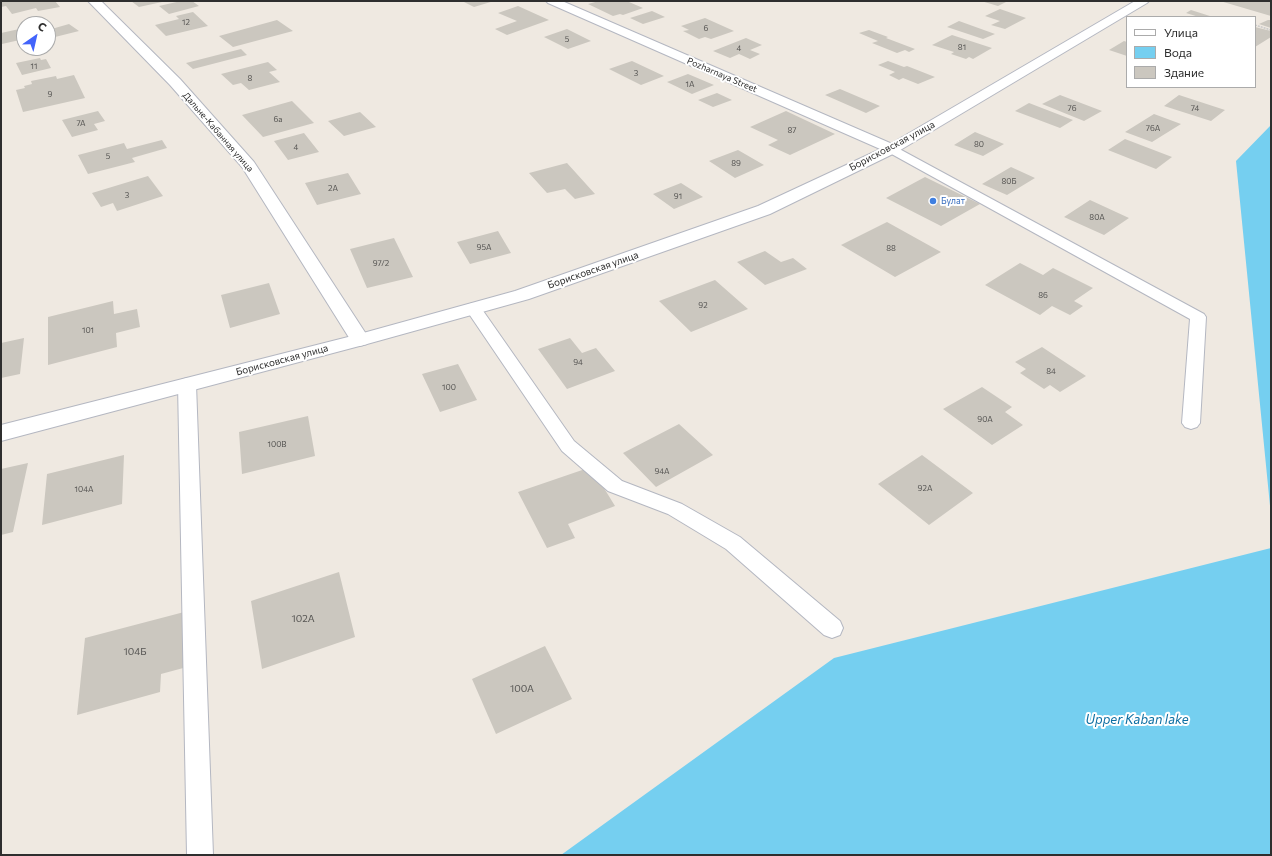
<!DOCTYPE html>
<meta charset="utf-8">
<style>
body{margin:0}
#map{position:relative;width:1272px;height:856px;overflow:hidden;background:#efe9e1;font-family:Commissioner,sans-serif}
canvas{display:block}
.frame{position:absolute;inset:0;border:2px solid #2e2e2e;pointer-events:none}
.legend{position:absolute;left:1126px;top:16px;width:130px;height:72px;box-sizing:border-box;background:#fff;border:1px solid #ababab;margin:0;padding:5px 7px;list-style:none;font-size:12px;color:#2e2e2e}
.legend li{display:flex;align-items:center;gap:8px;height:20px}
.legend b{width:20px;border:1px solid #ababab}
.north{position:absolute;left:16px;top:16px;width:40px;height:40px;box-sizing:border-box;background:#fff;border:1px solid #ababab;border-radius:50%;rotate:34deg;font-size:11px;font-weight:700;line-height:16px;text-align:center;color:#2e2e2e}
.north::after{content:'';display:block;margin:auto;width:14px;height:18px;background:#4264fb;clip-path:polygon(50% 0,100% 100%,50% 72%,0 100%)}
</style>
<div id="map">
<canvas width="1272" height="856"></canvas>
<div class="frame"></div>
<ul class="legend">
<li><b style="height:5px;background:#fff"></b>Улица</li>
<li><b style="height:11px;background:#75cff0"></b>Вода</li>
<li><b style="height:11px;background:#cbc7bf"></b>Здание</li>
</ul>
<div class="north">С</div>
</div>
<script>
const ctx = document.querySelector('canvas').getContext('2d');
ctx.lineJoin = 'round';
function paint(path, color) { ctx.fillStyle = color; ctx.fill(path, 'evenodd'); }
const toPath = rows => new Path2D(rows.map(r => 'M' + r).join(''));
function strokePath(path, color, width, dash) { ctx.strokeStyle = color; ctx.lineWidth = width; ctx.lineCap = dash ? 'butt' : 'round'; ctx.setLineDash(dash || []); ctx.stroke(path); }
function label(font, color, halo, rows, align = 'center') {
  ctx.font = font + ' Commissioner,sans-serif'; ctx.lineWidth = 4; ctx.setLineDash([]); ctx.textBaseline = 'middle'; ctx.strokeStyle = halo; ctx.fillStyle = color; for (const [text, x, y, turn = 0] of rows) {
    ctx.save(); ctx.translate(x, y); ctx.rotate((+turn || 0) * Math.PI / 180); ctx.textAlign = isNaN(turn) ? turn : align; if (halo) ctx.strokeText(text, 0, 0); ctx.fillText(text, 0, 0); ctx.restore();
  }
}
const water = toPath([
 [1271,125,1271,516,1236,161],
 [1271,548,1271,855,561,855,834,658]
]);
const building = toPath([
 [1,1,55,1,60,7,38,11,36,8,12,14,6,6,1,7],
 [131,1,162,1,162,2,139,7],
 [181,1,192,1,199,6,169,14,159,6],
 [462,1,494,1,474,7],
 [599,1,631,1,629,2,643,8,623,15,620,14,613,16,588,4],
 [981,1,1008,1,998,6],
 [1220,1,1271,1,1271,16],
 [518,6,549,20,507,35,495,29,517,21,498,13],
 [1000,9,1026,18,1005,29,991,25,1000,21,985,16],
 [1191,10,1213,17,1199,17,1186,13],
 [652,11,665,17,643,24,630,18],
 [193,12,208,26,166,36,155,25,179,19,176,16],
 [705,18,734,31,711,39,705,37,699,39,683,31,689,30,681,26],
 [277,20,293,31,233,47,219,36],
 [1268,20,1271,20,1271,28,1259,24],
 [959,21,995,34,983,39,947,27],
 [69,24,79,31,51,38,48,36,48,30],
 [1255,27,1271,31,1271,37,1255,47],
 [24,28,24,39,2,44,1,33],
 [567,29,591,41,568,49,544,37],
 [869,30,888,37,886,38,915,49,909,52,905,50,897,53,872,43,878,41,859,33],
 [952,35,992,48,973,59,969,57,966,59,951,54,954,52,932,45],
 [746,38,762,45,750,50,760,54,750,59,739,54,730,58,713,51],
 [1124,41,1127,42,1127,56,1109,50],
 [241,49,247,55,193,69,186,63],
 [40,58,41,60,46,59,51,68,22,75,16,63],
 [632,61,664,76,641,85,609,69],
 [888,61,904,67,907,66,935,77,918,84,903,78,899,80,889,75,895,72,878,65],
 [268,62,277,70,269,72,280,82,249,90,241,83,233,85,221,74],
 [688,74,714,85,692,94,667,82],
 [74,75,85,98,23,112,16,90,25,88,24,86,32,84,31,81,56,76,57,79],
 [840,89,880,106,866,113,825,95],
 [717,93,732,100,713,107,698,100],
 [1060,95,1102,111,1084,121,1042,104],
 [1179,95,1225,110,1211,121,1164,106],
 [292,101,314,123,263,137,242,115],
 [1029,103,1073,120,1060,128,1015,111],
 [98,111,105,121,94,124,98,130,72,137,62,120],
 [786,111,835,134,790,155,768,145,778,140,750,127],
 [360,112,376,127,344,136,328,121],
 [1154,114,1181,124,1152,142,1125,132],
 [975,132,1004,144,983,156,954,145],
 [304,133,319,152,288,160,274,141],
 [1125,139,1172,157,1156,169,1108,150],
 [162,140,167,148,132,158,135,162,88,174,78,155,124,143,127,149],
 [738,150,764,165,735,178,709,161],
 [567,163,595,194,575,199,565,189,547,193,529,173],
 [1011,167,1035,178,1007,195,982,184],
 [348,173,361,194,317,205,305,183],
 [148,176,163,196,117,211,113,203,101,207,92,193],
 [925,177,980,204,941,226,886,198],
 [681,183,703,197,674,209,653,194],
 [1090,200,1129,218,1104,235,1064,217],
 [887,222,941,252,895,277,841,245],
 [498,231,511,253,470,264,457,242],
 [394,238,413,277,367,288,350,249],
 [765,251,781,262,793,258,807,269,765,285,737,262],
 [1020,263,1043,275,1053,268,1093,288,1074,301,1083,306,1070,315,1052,306,1040,315,985,285],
 [715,280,748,309,691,332,659,301],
 [269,283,280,314,230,328,221,295],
 [113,301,114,314,137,309,140,327,116,333,117,347,48,365,48,317],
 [24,338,20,374,1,378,1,343],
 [570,338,582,353,596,348,615,371,567,389,538,349],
 [1042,347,1086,376,1060,392,1050,385,1044,389,1020,373,1026,369,1015,362],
 [458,364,477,400,440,412,422,374],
 [982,387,1012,407,1005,412,1023,425,992,445,943,409],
 [308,416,315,456,242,474,239,432],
 [679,424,713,455,656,487,623,453],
 [124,455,122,504,42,525,47,474],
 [922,455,973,493,929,525,878,484],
 [28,463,13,532,1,535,1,469],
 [591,467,615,506,568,524,575,538,547,548,518,492],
 [339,572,355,637,262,669,251,601],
 [188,611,187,667,161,674,160,692,77,715,85,638],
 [545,646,572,699,496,734,472,679]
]);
const path = toPath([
 [1255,25,1271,30]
]);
const service = toPath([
 [892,145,1204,314,1206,317,1200,423,1197,427,1191,429,1185,427,1182,423,1190,319,888,152,886,149,888,146,892,145],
 [473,303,479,305,574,441,622,481,682,504,740,537,840,621,843,628,840,635,832,638,824,635,726,549,668,514,608,491,562,451,465,308,467,305,473,303],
 [187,378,193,380,196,384,213,855,187,855,178,384,181,380,187,378]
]);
const minor = toPath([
 [88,1,101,1,180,79,254,162,370,340,367,344,360,346,353,344,242,167,170,85,88,1],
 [546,1,562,1,897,146,900,149,897,152,892,154,887,152,548,3,546,1]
]);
const tertiary = toPath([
 [1135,1,1149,1,1147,3,897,152,770,214,529,299,367,344,1,441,1,425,356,335,515,291,758,206,887,146,1135,1]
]);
const markers = [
 [933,201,4,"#3f7fe0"]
];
const numberNames = [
 ["12",186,22],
 ["6",706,28],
 ["5",567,39],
 ["81",962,47],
 ["4",739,48],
 ["11",34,66],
 ["3",636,73],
 ["8",250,78],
 ["1А",690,84],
 ["9",50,94],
 ["76",1072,108],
 ["74",1195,108],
 ["6а",278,119],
 ["7А",81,123],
 ["76А",1153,128],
 ["87",792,130],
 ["80",979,144],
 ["4",296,147],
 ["5",108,156],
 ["89",736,163],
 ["80Б",1009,181],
 ["2А",333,188],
 ["3",127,195],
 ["91",678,196],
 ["80А",1097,217],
 ["95А",484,247],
 ["88",891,248],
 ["97/2",381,263],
 ["86",1043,295],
 ["92",703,305],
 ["101",88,330],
 ["94",578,362],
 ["84",1051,371],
 ["100",449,387],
 ["90А",985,419],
 ["100В",277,444],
 ["94А",662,471],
 ["92А",925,488],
 ["104А",84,489]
];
const farStreetnames = [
 ["Pozharnaya Street",722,75,23],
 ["Дальне-Кабанная улица",218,132,49]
];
const farShopnames = [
 ["Булат",941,201]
];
const streetNames = [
 ["Борисковская улица",892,146,-28],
 ["Борисковская улица",593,270,-19],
 ["Борисковская улица",282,360,-15]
];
const nearNumbernames = [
 ["102А",303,619],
 ["104Б",135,652],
 ["100А",522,689]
];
const nearWaternames = [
 ["Upper Kaban lake",1137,720]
];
paint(water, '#75cff0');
paint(building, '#cbc7bf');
strokePath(service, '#b4b7c1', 2);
strokePath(minor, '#b4b7c1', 2);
strokePath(tertiary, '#b4b7c1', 2);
strokePath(path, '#c9c9c9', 1.5, [2, 1]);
paint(service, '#fff');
paint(minor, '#fff');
paint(tertiary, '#fff');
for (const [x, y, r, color] of markers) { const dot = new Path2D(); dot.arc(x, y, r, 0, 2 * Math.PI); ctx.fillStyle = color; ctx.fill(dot); strokePath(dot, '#fff', 1.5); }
label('8px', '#555452', null, numberNames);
label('9px', '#2e2e2e', '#fff', farStreetnames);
label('9px', '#366cbe', '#fff', farShopnames, 'left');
label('10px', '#2e2e2e', '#fff', streetNames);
label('10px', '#555452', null, nearNumbernames);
label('italic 13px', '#0d6fa3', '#fff', nearWaternames);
</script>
